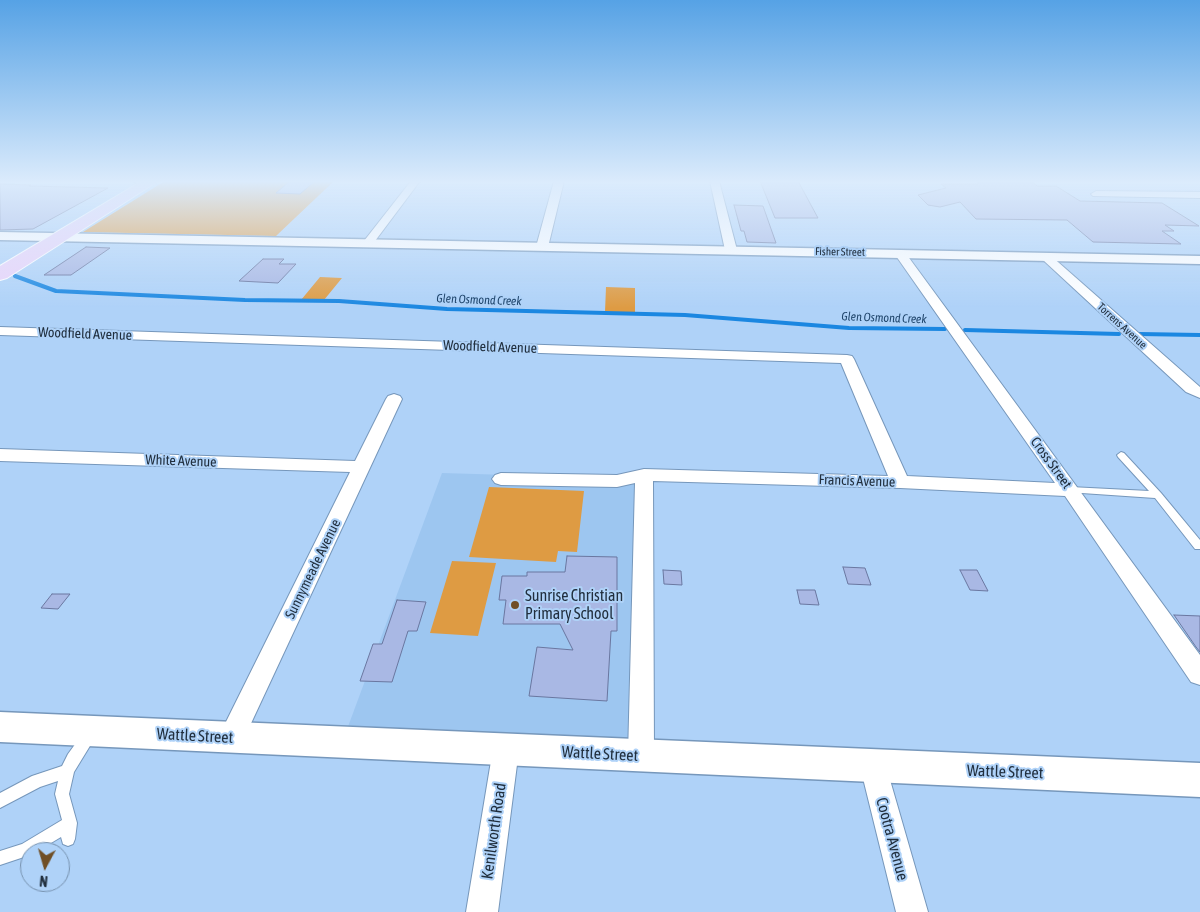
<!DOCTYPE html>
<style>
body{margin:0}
#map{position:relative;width:1200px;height:912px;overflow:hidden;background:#afd2f8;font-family:"Asap Condensed",sans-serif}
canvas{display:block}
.north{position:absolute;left:20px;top:842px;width:50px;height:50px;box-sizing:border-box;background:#afd2f8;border:1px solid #7691ae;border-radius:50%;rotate:186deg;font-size:14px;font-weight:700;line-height:20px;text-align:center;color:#212f3e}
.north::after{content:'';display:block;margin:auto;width:18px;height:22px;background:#704f26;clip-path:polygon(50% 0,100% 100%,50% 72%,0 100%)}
</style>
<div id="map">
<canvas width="1200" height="912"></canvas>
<div class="north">N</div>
</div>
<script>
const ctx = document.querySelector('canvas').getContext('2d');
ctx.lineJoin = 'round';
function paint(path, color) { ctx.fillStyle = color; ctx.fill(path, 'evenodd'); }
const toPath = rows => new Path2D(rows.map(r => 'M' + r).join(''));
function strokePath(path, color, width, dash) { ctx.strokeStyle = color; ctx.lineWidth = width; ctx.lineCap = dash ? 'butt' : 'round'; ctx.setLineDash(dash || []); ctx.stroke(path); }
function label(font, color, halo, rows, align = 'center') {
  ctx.font = font + ' "Asap Condensed",sans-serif'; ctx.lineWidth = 4; ctx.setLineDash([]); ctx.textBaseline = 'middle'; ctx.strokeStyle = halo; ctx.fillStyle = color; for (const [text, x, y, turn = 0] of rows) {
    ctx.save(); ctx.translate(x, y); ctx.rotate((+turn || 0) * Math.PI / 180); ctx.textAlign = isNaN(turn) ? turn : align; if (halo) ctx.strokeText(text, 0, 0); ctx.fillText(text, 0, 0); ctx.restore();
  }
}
const built = toPath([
 [442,473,641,479,633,745,346,732]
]);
const green = toPath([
 [165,181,334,181,276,236,83,232],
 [320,277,342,278,324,300,301,300],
 [606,287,635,288,635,313,605,312],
 [489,487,584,491,577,552,558,551,556,562,469,557],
 [452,561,496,563,478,636,430,633]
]);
const stream = toPath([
 [15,276,56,291,245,300,339,301,447,309,685,315,849,328,945,329],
 [965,330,1119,334],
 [1139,334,1200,335]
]);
const building = toPath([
 [290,181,315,181,300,194,276,193,290,181],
 [760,181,798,181,818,218,775,218,760,181],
 [978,181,1031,181,1037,186,1056,186,1080,201,1162,203,1199,226,1165,225,1174,231,1162,231,1181,244,1093,242,1067,220,976,219,960,202,940,207,928,205,918,195,946,188,941,184,978,184,978,181],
 [0,184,31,185,29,186,108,188,33,229,0,230,0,184],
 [734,205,763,206,776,243,747,242,744,231,741,231,734,205],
 [86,247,110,248,71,275,44,275,86,247],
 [263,259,284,259,279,264,296,264,278,283,239,281,263,259],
 [567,556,617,557,617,631,611,631,607,701,529,696,537,647,573,650,560,624,503,624,506,600,499,600,502,576,527,576,527,572,565,572,567,556],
 [843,567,865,568,871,585,848,584,843,567],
 [663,570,681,571,682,585,664,584,663,570],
 [960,570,977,570,988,591,970,590,960,570],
 [797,590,815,590,819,605,800,604,797,590],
 [52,594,70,594,58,609,41,608,52,594],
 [397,600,426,602,417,631,408,631,392,682,360,681,373,644,382,644,397,600],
 [1174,615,1200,616,1200,652,1196,647,1174,615]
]);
const service = toPath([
 [1121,452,1124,453,1161,493,1200,540,1200,549,1195,549,1155,498,1067,492,1065,490,1067,488,1070,487,1149,491,1118,457,1117,455,1121,452],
 [89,730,94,732,96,736,74,772,69,794,77,823,75,839,73,844,68,846,63,844,61,837,36,852,30,852,30,855,0,865,0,851,22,844,62,820,55,794,58,781,40,787,0,808,0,793,32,776,62,766,68,754,84,732,89,730]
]);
const minor = toPath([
 [133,181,156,181,151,184,138,184,133,181],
 [411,181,420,181,372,245,364,245,362,243,364,241,411,181],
 [554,181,564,181,548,247,542,250,536,247,554,181],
 [710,181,719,181,737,250,735,252,727,252,725,250,710,181],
 [1096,191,1200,192,1200,198,1093,196,1091,194,1096,191],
 [900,250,904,251,1200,655,1200,685,1191,682,1065,496,900,488,653,481,654,756,650,765,641,769,632,765,628,756,635,483,617,487,501,485,495,483,492,479,495,475,501,473,617,475,644,469,888,476,841,363,0,335,0,327,847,355,852,356,854,359,907,476,1055,483,894,253,900,250],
 [1046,254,1050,255,1200,387,1200,398,1186,392,1042,259,1040,257,1042,255,1046,254],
 [394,394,400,396,402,399,240,747,231,751,222,747,218,738,350,472,0,461,0,449,355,461,386,399,388,396,394,394],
 [506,736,515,740,519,749,498,912,466,912,493,749,497,740,506,736],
 [873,753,883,757,886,766,928,912,896,912,860,766,863,757,873,753]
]);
const tertiary = toPath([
 [0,232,1200,256,1200,264,0,240,0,232],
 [0,712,1200,763,1200,797,0,742,0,712]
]);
const primary = toPath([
 [142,181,158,181,7,278,0,280,0,266,142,181]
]);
const markers = [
 [515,605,5,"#704f26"]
];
const farStreetnames = [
 ["Fisher Street",840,252,1],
 ["Torrens Avenue",1122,326,42]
];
const farWaternames = [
 ["Glen Osmond Creek",479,300,2],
 ["Glen Osmond Creek",884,318,2]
];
const streetNames = [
 ["Woodfield Avenue",85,334,2],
 ["Woodfield Avenue",490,347,2],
 ["White Avenue",181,461,2],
 ["Cross Street",1051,463,54],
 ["Francis Avenue",857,481,2],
 ["Sunnymeade Avenue",313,569,-64]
];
const nearPoinames = [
 ["Sunrise Christian",525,596],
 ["Primary School",525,614]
];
const nearStreetnames = [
 ["Wattle Street",195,736,3],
 ["Wattle Street",600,754,3],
 ["Wattle Street",1005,772,2],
 ["Kenilworth Road",494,831,-82],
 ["Cootra Avenue",892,839,75]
];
paint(built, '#9dc6f0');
paint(green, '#de9b43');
strokePath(stream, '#1b87e1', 4);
paint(building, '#a9b8e4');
strokePath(building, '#6a77a0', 1);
strokePath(service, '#7697bb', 2);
strokePath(minor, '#7697bb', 2);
strokePath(tertiary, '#7697bb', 3);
strokePath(primary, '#fff', 2);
paint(service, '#fff');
paint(minor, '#fff');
paint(tertiary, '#fff');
paint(primary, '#ead4fa');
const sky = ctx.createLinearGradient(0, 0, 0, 308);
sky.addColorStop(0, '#56a2e5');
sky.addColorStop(0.59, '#dbebfc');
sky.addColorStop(1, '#dbebfc00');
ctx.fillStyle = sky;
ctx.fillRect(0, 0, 1200, 308);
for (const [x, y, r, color] of markers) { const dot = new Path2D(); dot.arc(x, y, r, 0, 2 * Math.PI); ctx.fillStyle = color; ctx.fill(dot); strokePath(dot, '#afd2f8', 2); }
label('11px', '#212f3e', '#afd2f8', farStreetnames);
label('italic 12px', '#20466c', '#afd2f8', farWaternames);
label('14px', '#212f3e', '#afd2f8', streetNames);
label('16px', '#212f3e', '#afd2f8', nearPoinames, 'left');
label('16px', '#212f3e', '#afd2f8', nearStreetnames);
</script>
